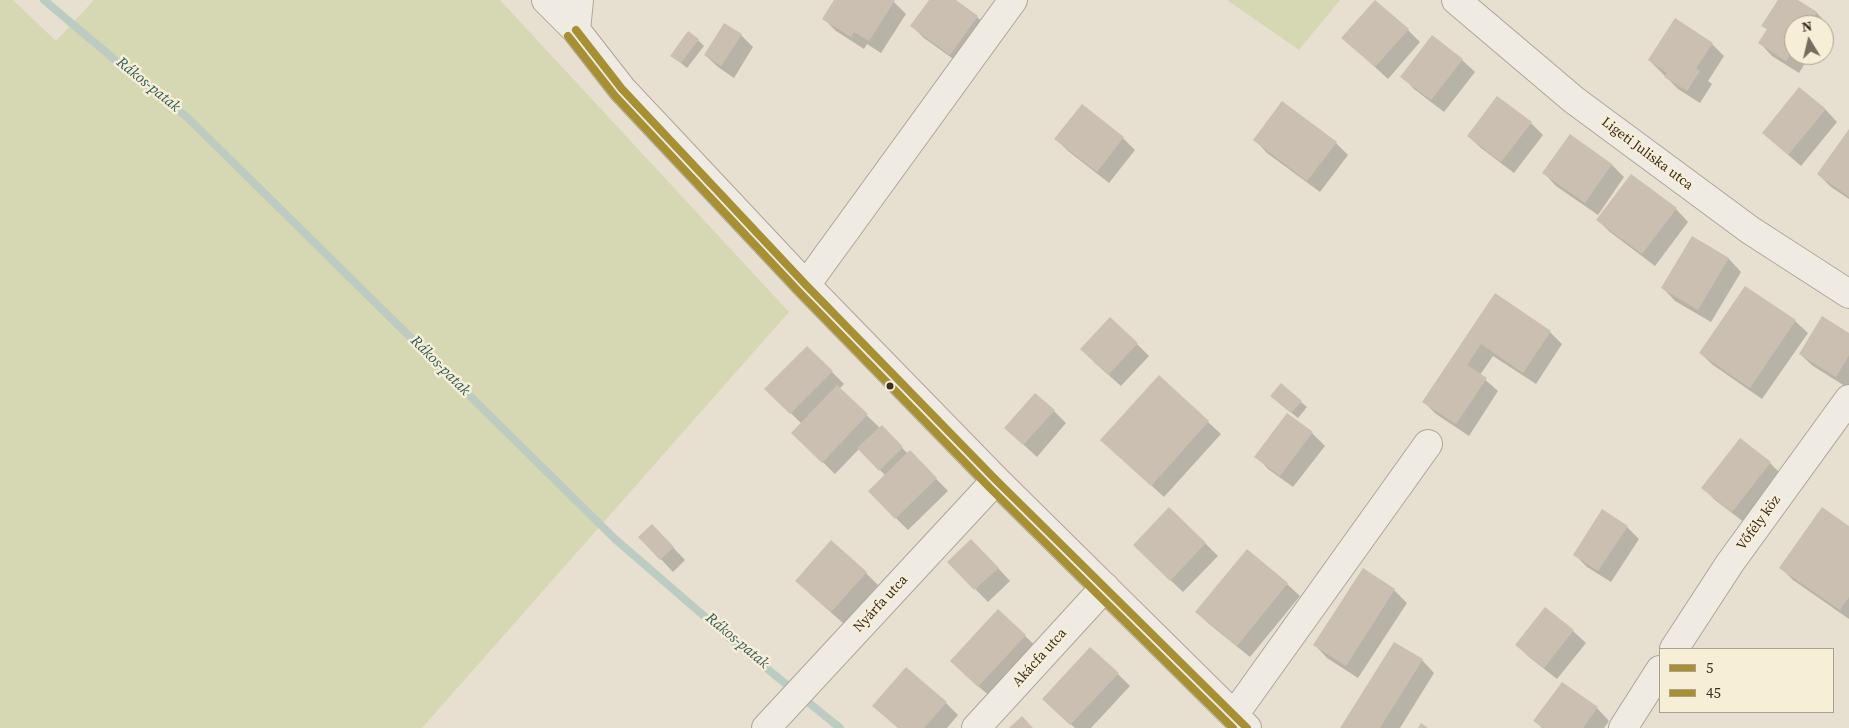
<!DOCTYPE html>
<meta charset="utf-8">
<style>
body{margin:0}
#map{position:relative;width:1849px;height:728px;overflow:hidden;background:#e7e0d1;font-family:"Source Serif 4",serif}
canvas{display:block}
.legend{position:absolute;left:1659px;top:648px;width:175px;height:65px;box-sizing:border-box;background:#f7eed8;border:1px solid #ada18e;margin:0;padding:6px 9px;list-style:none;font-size:15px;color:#3d2e20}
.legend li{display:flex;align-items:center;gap:10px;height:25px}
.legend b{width:25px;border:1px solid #ada18e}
.north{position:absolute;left:1784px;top:15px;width:50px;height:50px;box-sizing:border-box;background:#f7eed8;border:1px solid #ada18e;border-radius:50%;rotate:351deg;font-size:14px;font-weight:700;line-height:20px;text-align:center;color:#3d2e20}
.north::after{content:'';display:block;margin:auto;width:18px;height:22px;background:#786c5e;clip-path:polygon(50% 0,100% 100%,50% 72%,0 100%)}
</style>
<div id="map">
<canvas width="1849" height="728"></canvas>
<ul class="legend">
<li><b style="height:6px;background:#a69033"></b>5</li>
<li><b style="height:6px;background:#a69033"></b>45</li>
</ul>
<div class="north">N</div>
</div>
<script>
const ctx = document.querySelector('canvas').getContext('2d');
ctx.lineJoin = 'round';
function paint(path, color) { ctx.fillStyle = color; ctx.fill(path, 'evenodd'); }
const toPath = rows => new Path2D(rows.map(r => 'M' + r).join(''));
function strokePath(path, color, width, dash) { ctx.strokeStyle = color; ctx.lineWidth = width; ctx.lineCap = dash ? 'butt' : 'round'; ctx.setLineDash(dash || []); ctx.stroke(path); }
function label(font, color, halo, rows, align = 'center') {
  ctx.font = font + ' "Source Serif 4",serif'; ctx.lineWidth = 5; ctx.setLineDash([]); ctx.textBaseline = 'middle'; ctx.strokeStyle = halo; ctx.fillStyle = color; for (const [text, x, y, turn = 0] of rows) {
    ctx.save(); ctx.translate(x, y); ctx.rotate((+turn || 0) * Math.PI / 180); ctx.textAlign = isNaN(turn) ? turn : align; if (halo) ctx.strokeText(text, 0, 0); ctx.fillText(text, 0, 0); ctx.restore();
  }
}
const green = toPath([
 [0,0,13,0,56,41,94,0,500,0,789,312,422,728,0,728],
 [1227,0,1340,0,1299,50]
]);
const shadow = toPath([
 [835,0,892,0,906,14,881,53,867,44,864,49,836,31,824,19],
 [930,0,954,0,977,17,990,29,963,66,924,38,912,26],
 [1780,0,1796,0,1817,13,1829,26,1824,33,1824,25,1794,25,1794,55,1810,55,1799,73,1772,56,1760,43,1768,30,1763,26],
 [1408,30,1420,42,1388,79,1343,38],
 [741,35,753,47,734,78,718,67,705,55],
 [698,40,704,46,687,68,671,55],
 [1712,44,1724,56,1708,81,1712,84,1700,103,1678,89,1649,60],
 [1462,60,1475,72,1444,112,1414,89,1402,76],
 [1825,109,1837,122,1801,166,1763,133],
 [1531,123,1543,135,1514,173,1481,148,1468,136],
 [1849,131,1849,199,1831,187,1818,174],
 [1570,136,1612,165,1624,177,1598,215,1556,186,1544,173],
 [1123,138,1135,150,1109,183,1068,151,1056,139],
 [1255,140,1336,143,1348,155,1320,192,1267,153],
 [1676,209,1688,222,1655,266,1610,232,1598,220],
 [1693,238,1729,259,1741,272,1711,322,1675,301,1663,288],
 [1495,295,1550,332,1562,344,1536,384,1493,356,1480,375,1498,391,1469,436,1436,414,1424,402],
 [1795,321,1808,333,1762,399,1713,365,1700,353],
 [1849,335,1849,387,1848,388,1813,366,1800,354],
 [1137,344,1149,356,1121,386,1094,362],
 [807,347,844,384,839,389,880,428,882,427,908,454,910,452,948,491,908,530,896,518,885,475,859,449,835,474,805,445,802,424,766,389],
 [1159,377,1221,434,1164,497,1102,440],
 [1278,402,1301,402,1307,407,1298,418],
 [1054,411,1066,423,1037,457,1005,428],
 [1288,415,1312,433,1325,446,1293,487,1268,469,1256,456],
 [1770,463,1782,475,1745,523,1715,500,1703,488],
 [1627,527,1639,539,1611,582,1587,567,1574,554],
 [1849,528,1849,619,1793,580,1781,568],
 [640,537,664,538,685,560,673,572],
 [1205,543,1218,556,1183,592,1147,558],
 [984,553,1010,581,988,602,949,562],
 [1363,570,1394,590,1407,603,1358,678,1327,658,1315,645],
 [866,573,878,585,844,624,809,593],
 [1287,584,1300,596,1250,657,1209,624,1197,612],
 [998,611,1038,648,992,698,964,674],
 [1573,631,1586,643,1557,679,1529,657,1517,645],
 [1422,660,1434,673,1400,728,1341,728],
 [1118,674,1130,686,1091,728,1075,728,1056,711],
 [1562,684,1597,708,1609,721,1604,728,1542,728,1535,721],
 [946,703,958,715,947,728,898,728,874,706]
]);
const stream = toPath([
 [44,0,121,65,142,80,189,119,615,539,733,641,840,728]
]);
const building = toPath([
 [834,0,895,0,869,41,854,32,851,37,822,19],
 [929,0,956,0,978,16,950,55,910,26],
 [1375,0,1409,29,1375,67,1341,38],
 [1778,0,1798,0,1817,12,1809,25,1794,25,1794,49,1786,61,1758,43,1767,29,1761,26],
 [1675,18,1713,43,1696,68,1700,71,1687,91,1664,77,1667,73,1648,60],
 [724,23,742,34,721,66,704,55],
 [688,31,699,39,681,63,670,56],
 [1432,35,1463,59,1431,100,1400,77],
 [1799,87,1826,109,1788,155,1762,133],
 [1497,96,1532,122,1501,162,1467,136],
 [1282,101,1337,142,1307,181,1253,140],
 [1082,104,1124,137,1097,172,1054,139],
 [1849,129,1849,197,1817,174],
 [1570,134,1612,164,1585,203,1542,173],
 [1631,174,1677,208,1642,254,1596,220],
 [1692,236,1729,258,1698,310,1661,288],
 [1745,286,1796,320,1750,388,1699,353],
 [1495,293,1551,331,1523,373,1481,344,1467,365,1487,378,1456,424,1422,402],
 [1822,316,1849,333,1849,355,1836,377,1799,354],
 [1110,317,1138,343,1108,375,1080,349],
 [807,346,833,371,790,414,764,389],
 [1159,375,1209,421,1151,486,1100,440],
 [1281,383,1302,401,1291,413,1270,396],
 [837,385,868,414,822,463,791,433],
 [1035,393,1055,410,1023,445,1004,428],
 [1287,413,1313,432,1280,476,1254,457],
 [882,425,903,447,879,471,857,448],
 [1740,438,1771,462,1732,512,1701,488],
 [910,450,937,478,895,519,868,491],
 [1169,507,1206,543,1170,581,1133,545],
 [1822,507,1849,526,1849,597,1840,610,1779,568],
 [1602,509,1628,526,1598,571,1573,555],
 [652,524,674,547,660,560,638,537],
 [971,539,999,568,974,590,947,562],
 [831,540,867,572,831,612,795,581],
 [1247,549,1288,583,1237,646,1195,612],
 [1363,568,1395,589,1346,666,1313,645],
 [1545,607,1574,630,1544,668,1515,645],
 [998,609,1026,635,978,687,950,661],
 [1394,642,1423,659,1380,728,1340,728],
 [1090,647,1119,673,1070,725,1042,699],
 [906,667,947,702,924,728,898,728,872,706],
 [1562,682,1598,707,1583,728,1544,728,1533,721],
 [1022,716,1033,728,1009,728],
 [1421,723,1428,728,1418,728]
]);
const minor = toPath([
 [546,0,576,30,622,89,806,285,996,480,1247,728],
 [1456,0,1574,100,1750,230,1849,294],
 [576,30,579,0],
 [806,285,1013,0],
 [1674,649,1730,563,1849,399],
 [1234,715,1428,444],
 [766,728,996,480],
 [976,728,1105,587],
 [1623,728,1660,670]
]);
const bus1 = toPath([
 [576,30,622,89,806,285,996,480,1247,728]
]);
const bus2 = toPath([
 [568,36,615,96,799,292,989,487,1233,728]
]);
const markers = [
 [890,386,4.5,"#3d2e20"]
];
const streetNames = [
 ["Ligeti Juliska utca",1647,154,37],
 ["Vőfély köz",1759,523,-54],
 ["Nyárfa utca",881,604,-47],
 ["Akácfa utca",1040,658,-48]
];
const waterNames = [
 ["Rákos-patak",148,85,39],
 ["Rákos-patak",440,366,45],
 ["Rákos-patak",737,641,40]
];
paint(green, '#d6d7b3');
paint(shadow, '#0003');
strokePath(stream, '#bcccc2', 8);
paint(building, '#cbbfb2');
strokePath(minor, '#ada599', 30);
strokePath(minor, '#efebe3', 28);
strokePath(bus1, '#a69033', 8);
strokePath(bus2, '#a69033', 8);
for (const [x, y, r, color] of markers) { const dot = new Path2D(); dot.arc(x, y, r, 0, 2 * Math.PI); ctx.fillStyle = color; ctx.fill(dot); strokePath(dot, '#f7eed8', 2); }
label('14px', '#3d2e20', '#f7eed8', streetNames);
label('italic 15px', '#2f5d5a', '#f7eed8', waterNames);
</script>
